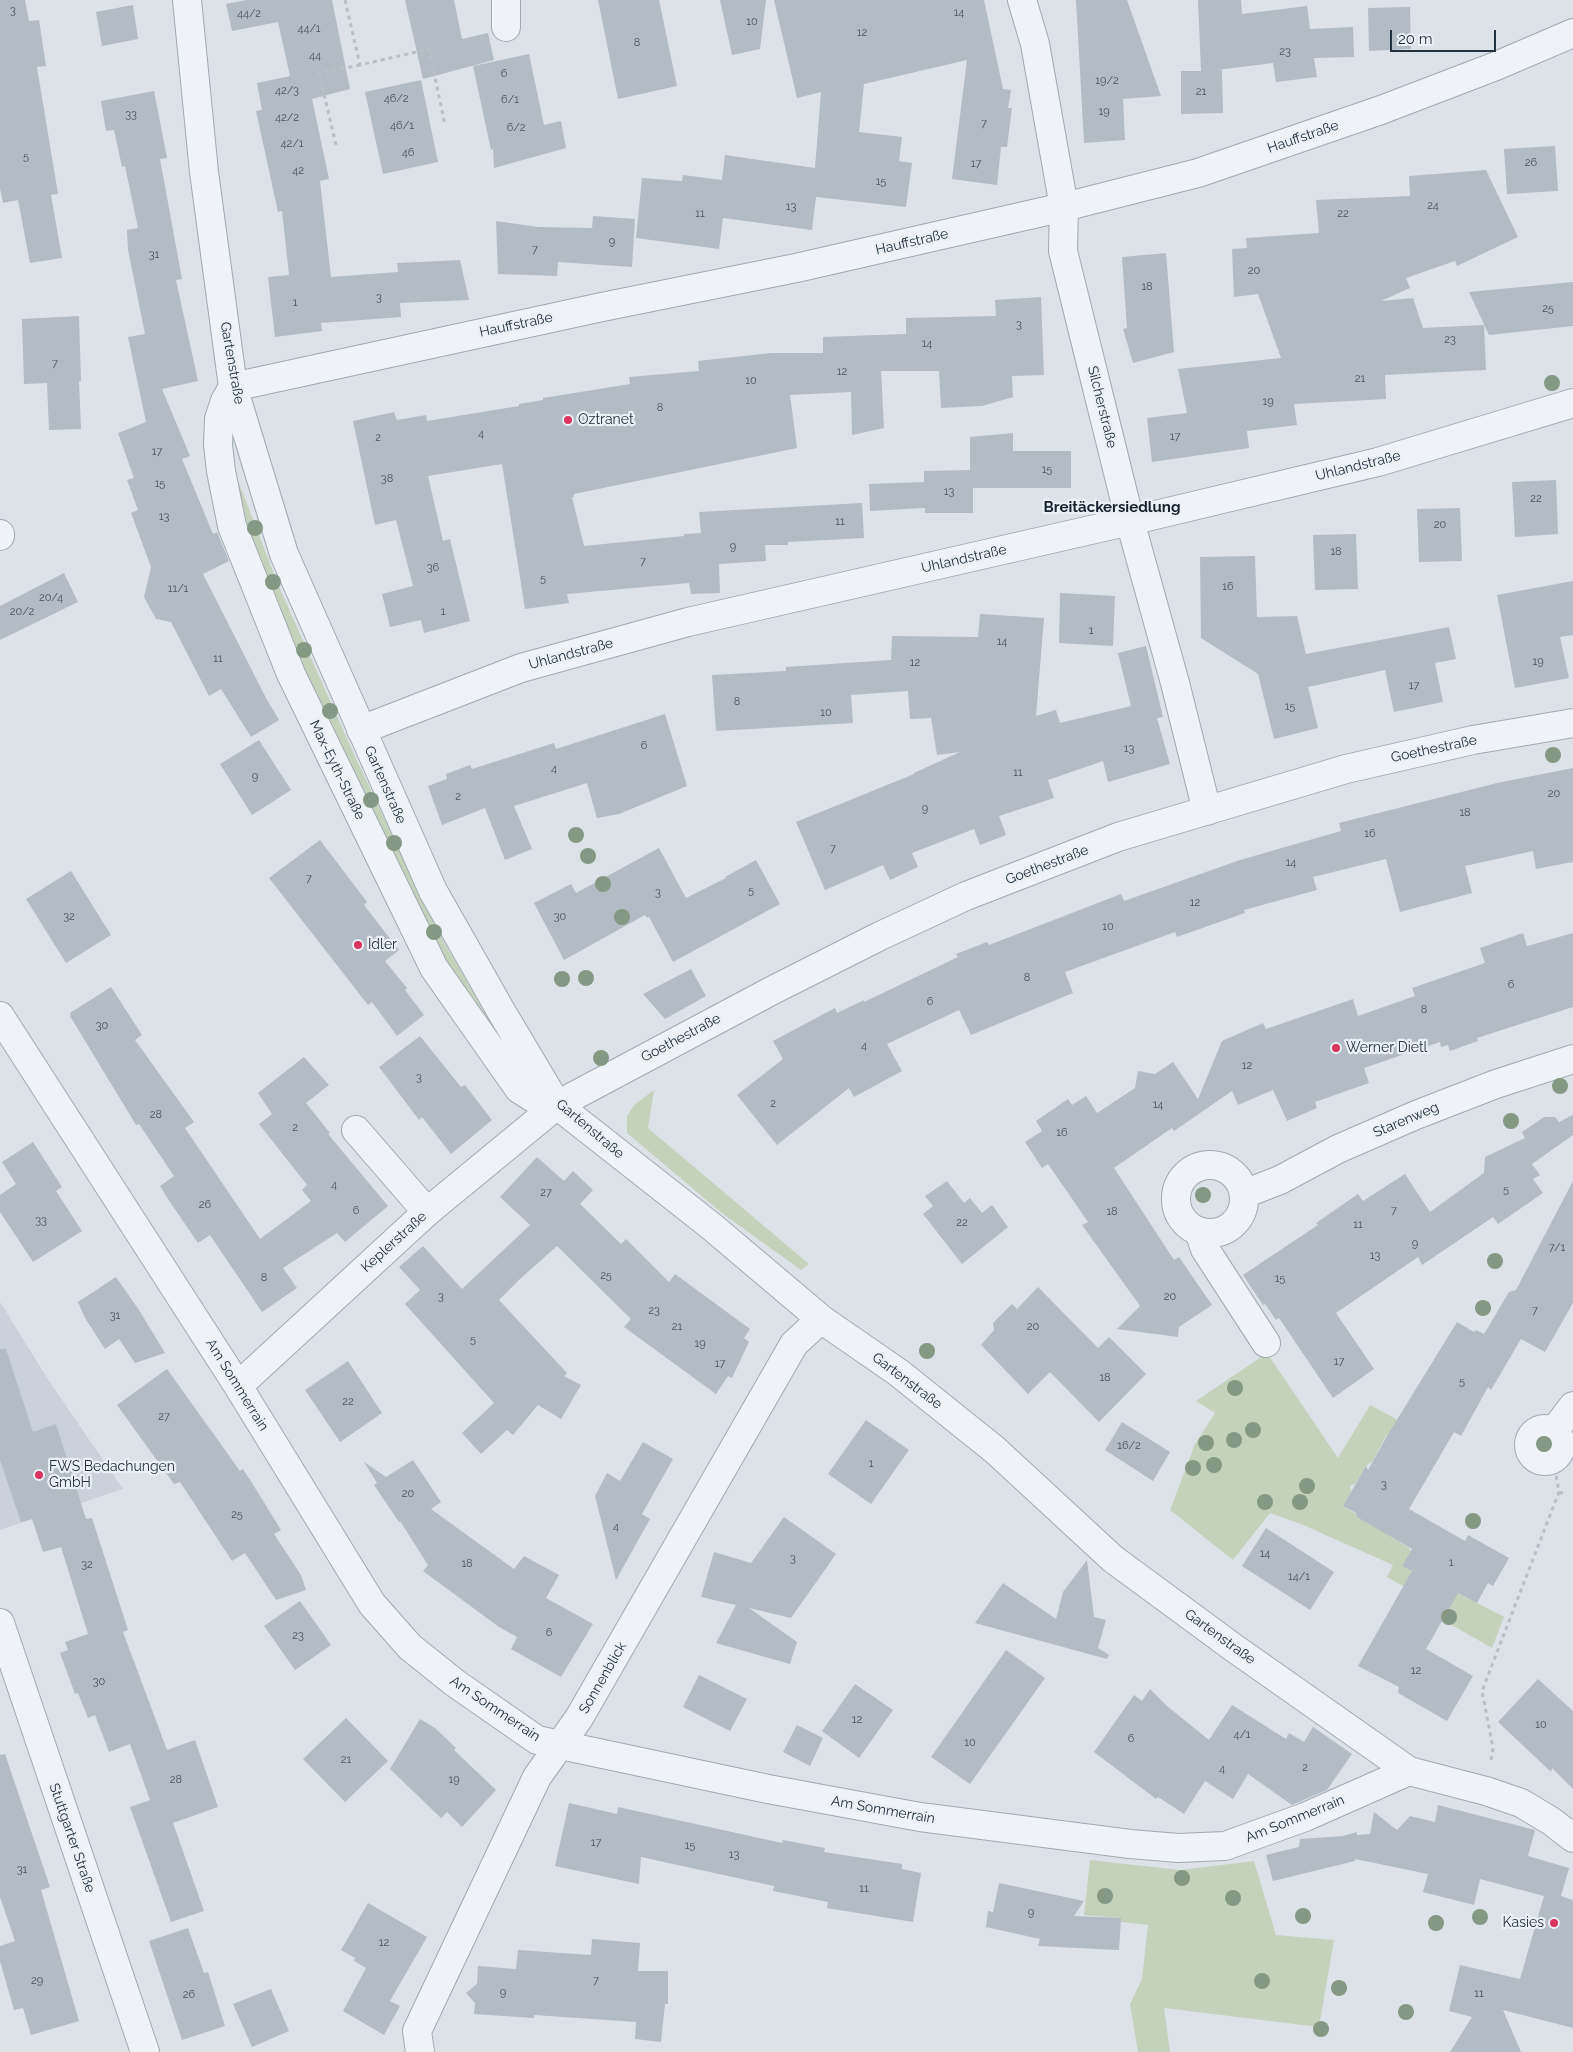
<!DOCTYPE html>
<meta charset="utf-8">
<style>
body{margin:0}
#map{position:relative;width:1573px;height:2052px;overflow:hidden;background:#dce2e8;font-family:Raleway,sans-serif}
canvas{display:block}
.scale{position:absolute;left:1390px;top:30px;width:106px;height:22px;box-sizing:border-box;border:2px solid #24313f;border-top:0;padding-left:6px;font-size:15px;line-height:18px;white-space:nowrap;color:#24313f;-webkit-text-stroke:4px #ebf0f5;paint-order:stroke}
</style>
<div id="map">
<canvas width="1573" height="2052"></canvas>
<div class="scale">20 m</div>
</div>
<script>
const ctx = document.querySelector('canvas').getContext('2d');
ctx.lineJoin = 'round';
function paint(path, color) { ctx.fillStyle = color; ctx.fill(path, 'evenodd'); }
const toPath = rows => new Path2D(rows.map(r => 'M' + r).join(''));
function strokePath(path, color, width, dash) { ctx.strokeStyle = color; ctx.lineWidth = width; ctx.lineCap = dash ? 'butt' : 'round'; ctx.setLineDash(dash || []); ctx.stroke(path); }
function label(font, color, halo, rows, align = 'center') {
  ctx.font = font + ' Raleway,sans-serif'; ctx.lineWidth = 4.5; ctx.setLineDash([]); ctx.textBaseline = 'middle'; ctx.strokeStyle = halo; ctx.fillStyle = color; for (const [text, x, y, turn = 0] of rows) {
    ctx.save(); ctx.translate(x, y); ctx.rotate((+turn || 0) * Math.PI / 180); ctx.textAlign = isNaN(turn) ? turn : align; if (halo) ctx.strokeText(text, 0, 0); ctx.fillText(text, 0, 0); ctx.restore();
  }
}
const built = toPath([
 [0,1302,49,1381,123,1489,0,1530]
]);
const green = toPath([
 [234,470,279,587,358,763,440,935,509,1055,467,1004,399,879,250,551],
 [654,1090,648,1128,809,1264,801,1270,723,1214,627,1133,627,1116,634,1105],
 [1267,1353,1338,1458,1370,1405,1409,1426,1386,1436,1372,1462,1368,1464,1355,1484,1350,1486,1351,1492,1343,1506,1409,1548,1411,1552,1403,1566,1445,1590,1450,1589,1504,1617,1492,1648,1443,1620,1447,1611,1387,1577,1393,1565,1301,1524,1270,1513,1233,1560,1170,1510,1195,1444,1215,1413,1196,1401],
 [1090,1860,1180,1870,1254,1861,1276,1935,1334,1940,1319,2027,1164,2008,1170,2052,1138,2052,1130,2004,1142,1979,1148,1925,1121,1922,1121,1918,1084,1915]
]);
const building = toPath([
 [0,0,25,0,29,21,39,20,46,66,37,67,58,194,51,195,62,258,30,263,18,200,3,203,0,188],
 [246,0,332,0,350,89,312,99,329,179,320,181,331,277,398,272,397,263,460,260,469,300,400,303,401,317,321,323,322,331,275,337,268,277,289,275,282,211,278,212,256,111,262,110,257,83,290,76,278,22,232,31,226,4],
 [405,0,454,0,462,39,488,33,494,60,423,79],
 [598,0,659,0,677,86,618,99],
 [720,0,766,0,760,49,732,55],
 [774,0,984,0,1003,89,1011,90,1008,108,1012,108,1007,147,1001,147,997,185,952,179,967,60,864,84,859,132,902,137,899,161,912,163,906,207,816,197,812,230,723,218,719,249,636,238,642,178,682,181,683,175,722,180,725,155,815,168,821,92,797,98],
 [1076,0,1127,0,1161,96,1123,99,1125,140,1084,143],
 [1198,0,1241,0,1242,14,1307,6,1310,29,1353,27,1354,57,1314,58,1317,77,1276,82,1273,63,1217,70,1222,70,1223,113,1181,114,1181,71,1201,71],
 [133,5,138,39,102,46,96,12],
 [1410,7,1411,49,1369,51,1368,8],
 [529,54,544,125,561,121,566,148,494,168,493,149,491,150,473,66],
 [421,80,438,162,383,174,365,92],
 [154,91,167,158,160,159,182,279,176,280,198,381,162,389,190,456,182,459,213,534,217,532,229,561,203,574,266,698,279,720,251,737,221,689,209,696,171,622,156,619,144,597,151,567,131,513,138,510,127,480,134,478,118,433,146,422,128,337,145,334,128,250,127,230,138,228,125,166,122,167,114,130,106,131,101,101],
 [1555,146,1558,191,1507,194,1504,149],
 [1486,170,1518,237,1457,266,1455,261,1406,278,1410,288,1381,301,1413,298,1423,328,1484,325,1486,370,1385,375,1386,399,1294,404,1297,425,1247,431,1249,448,1152,462,1147,418,1187,413,1178,369,1281,358,1258,294,1234,297,1232,249,1247,248,1246,238,1319,233,1316,200,1410,196,1409,176],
 [593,216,635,219,632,267,558,262,557,276,498,274,496,221,538,227,592,228],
 [1166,253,1174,352,1133,363,1123,329,1127,328,1122,257],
 [1573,282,1573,326,1489,335,1469,292],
 [1041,297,1044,375,1012,376,1013,397,982,406,941,408,939,371,881,371,884,428,852,435,851,392,790,395,797,448,574,494,574,497,572,497,584,546,684,536,684,534,701,533,699,512,862,503,864,538,788,542,788,545,765,545,766,561,719,564,720,593,691,594,689,583,567,594,569,603,525,609,502,464,428,476,443,541,450,539,470,621,424,633,421,620,390,627,382,594,413,586,396,520,375,525,353,421,394,412,397,420,426,415,427,421,519,406,519,404,543,400,543,398,630,384,629,377,699,371,698,361,771,353,823,353,823,337,906,334,906,318,996,316,995,300],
 [79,316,81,381,79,381,81,429,49,430,47,383,24,384,22,319],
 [1013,433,1013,451,1071,451,1071,488,973,488,973,513,925,513,925,508,870,511,869,484,924,482,924,471,970,470,970,437],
 [1556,480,1558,534,1515,537,1512,482],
 [1460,508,1462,561,1419,562,1417,509],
 [1356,534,1358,589,1315,590,1313,535],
 [1255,556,1257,617,1297,616,1306,654,1449,627,1456,659,1435,663,1443,702,1394,712,1385,670,1308,687,1318,728,1274,739,1258,674,1201,638,1200,557],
 [64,573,78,602,0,640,0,606],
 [1573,581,1573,635,1560,637,1569,678,1515,688,1497,595],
 [1060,593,1115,596,1113,646,1059,643],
 [980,614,1044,618,1036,716,1056,710,1060,723,1131,706,1118,653,1146,646,1163,717,1157,718,1170,764,1108,782,1103,761,1048,780,1054,798,999,816,1006,835,980,845,974,829,912,853,918,867,890,880,883,865,825,890,796,822,914,774,914,773,960,752,937,755,931,718,910,719,908,691,851,695,853,723,716,731,712,675,786,671,786,667,891,660,892,636,978,637],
 [665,714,687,786,619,814,597,818,587,783,514,806,532,849,505,860,485,808,442,825,428,786,447,779,446,774,470,765,472,769,554,743,556,749],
 [259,740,291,790,252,815,220,764],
 [1573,768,1573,862,1536,869,1533,851,1465,866,1472,893,1400,912,1386,859,1313,877,1317,890,1244,910,1245,913,1177,937,1175,932,1065,972,1073,993,971,1035,959,1010,887,1044,902,1071,854,1097,849,1088,777,1145,737,1095,783,1059,773,1041,835,1008,837,1013,864,1000,864,1002,958,957,956,954,987,942,989,945,1121,894,1124,901,1240,860,1341,831,1339,823,1497,783],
 [320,840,367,902,364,905,399,950,385,961,407,988,405,990,424,1015,397,1036,372,1002,368,1005,269,878],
 [659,848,686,898,726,878,725,877,756,860,780,904,673,962,649,917,647,918,645,915,564,960,534,903,571,884,576,893],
 [71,871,111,935,66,963,26,899],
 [1523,933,1527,946,1573,933,1573,1007,1477,1038,1478,1041,1450,1051,1448,1045,1441,1047,1440,1042,1364,1068,1369,1083,1315,1102,1317,1108,1287,1121,1273,1090,1238,1105,1232,1091,1174,1131,1172,1128,1114,1168,1174,1260,1179,1257,1212,1305,1179,1327,1178,1337,1117,1329,1140,1306,1082,1225,1088,1222,1048,1164,1042,1168,1025,1142,1042,1131,1036,1121,1068,1099,1072,1105,1086,1096,1097,1113,1135,1088,1138,1071,1155,1074,1173,1062,1198,1099,1222,1041,1263,1023,1266,1029,1353,999,1358,1016,1415,996,1412,988,1485,963,1480,948],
 [691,969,706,996,665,1019,643,994],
 [111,987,142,1035,135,1040,194,1122,185,1128,260,1239,311,1201,302,1190,307,1185,259,1124,272,1114,258,1093,304,1057,329,1085,306,1103,330,1133,328,1134,388,1206,345,1242,337,1233,283,1268,297,1288,262,1312,210,1235,198,1243,168,1199,160,1186,174,1176,139,1124,136,1125,70,1016,71,1015,70,1013],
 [420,1036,461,1087,465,1085,492,1120,451,1154,422,1117,419,1120,379,1067],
 [1573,1115,1573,1135,1532,1164,1540,1175,1533,1179,1543,1193,1498,1224,1493,1217,1422,1265,1418,1257,1336,1313,1374,1369,1333,1398,1279,1318,1276,1320,1265,1304,1263,1305,1243,1275,1318,1225,1316,1223,1358,1194,1363,1201,1405,1174,1430,1212,1484,1173,1485,1157,1525,1138,1522,1132,1544,1117,1555,1117,1559,1122],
 [33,1142,62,1187,56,1191,82,1231,33,1262,0,1212,0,1195,16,1184,2,1162],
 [537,1157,564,1181,573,1171,593,1190,580,1204,621,1244,626,1239,669,1282,675,1274,750,1329,744,1338,749,1342,732,1378,728,1376,716,1394,624,1327,631,1319,557,1246,520,1279,499,1300,567,1373,564,1376,581,1385,561,1419,538,1405,513,1435,507,1430,481,1454,462,1433,494,1403,405,1304,420,1290,399,1267,423,1246,462,1289,530,1225,500,1197],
 [947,1181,964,1203,970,1198,982,1213,992,1205,1008,1227,962,1264,923,1214,933,1206,925,1196],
 [1573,1181,1573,1303,1545,1352,1521,1339,1491,1390,1488,1387,1461,1436,1454,1432,1409,1509,1465,1541,1468,1535,1509,1558,1493,1586,1488,1583,1477,1603,1458,1593,1426,1649,1473,1676,1447,1721,1398,1693,1399,1687,1358,1666,1412,1571,1402,1566,1412,1549,1357,1517,1356,1513,1343,1506,1366,1466,1368,1470,1387,1436,1457,1322,1474,1332,1476,1330,1484,1334,1509,1292,1516,1290],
 [116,1277,139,1310,165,1353,135,1363,119,1339,105,1349,85,1318,78,1302],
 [1038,1287,1098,1348,1109,1337,1146,1374,1099,1422,1050,1372,1028,1394,981,1345,994,1330,993,1323,1012,1304,1017,1309],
 [0,1349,6,1349,33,1432,56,1424,86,1519,92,1518,128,1630,123,1632,167,1750,195,1740,218,1807,173,1823,204,1911,171,1922,130,1807,150,1800,130,1744,109,1752,95,1715,88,1718,78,1693,75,1694,60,1653,68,1650,65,1642,88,1634,61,1547,43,1552,32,1519,21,1522,0,1460],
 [348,1361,382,1413,340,1442,305,1390],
 [167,1369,240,1471,243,1469,262,1499,281,1530,274,1534,301,1575,306,1590,276,1600,245,1553,232,1561,180,1482,174,1484,117,1405],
 [866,1420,909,1450,871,1504,828,1474],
 [1122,1422,1170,1452,1153,1481,1105,1450],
 [643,1442,673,1459,642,1514,650,1519,616,1580,595,1496,607,1473,620,1481],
 [413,1460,441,1502,431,1509,514,1569,524,1556,559,1575,546,1598,593,1624,561,1677,511,1649,517,1637,499,1627,423,1571,428,1565,400,1521,399,1522,374,1485,377,1483,364,1462,386,1477],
 [784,1517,836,1554,791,1618,749,1608,797,1642,790,1664,716,1643,736,1605,701,1597,714,1552,751,1563],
 [1266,1528,1334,1572,1310,1610,1242,1566],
 [1087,1560,1094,1617,1106,1620,1098,1648,1109,1655,1107,1659,975,1623,1003,1583,1056,1619,1063,1592],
 [300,1601,331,1645,295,1670,264,1626],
 [1006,1650,1045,1678,970,1784,931,1757],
 [699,1675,747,1699,730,1731,683,1707],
 [1538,1679,1573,1711,1573,1789,1552,1768,1551,1772,1498,1722],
 [855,1684,893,1710,859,1758,822,1731],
 [1150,1689,1167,1706,1209,1740,1232,1705,1286,1739,1289,1733,1304,1742,1313,1727,1352,1754,1327,1790,1292,1805,1248,1774,1233,1799,1205,1781,1184,1814,1158,1797,1156,1799,1094,1752,1134,1695,1142,1701],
 [346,1718,388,1761,345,1802,303,1759],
 [420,1719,435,1728,456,1748,454,1750,496,1790,462,1827,447,1812,441,1818,390,1769],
 [797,1725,823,1738,810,1766,783,1752],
 [5,1754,50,1887,41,1890,79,2021,31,2035,23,2008,14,2010,0,1961,0,1946,15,1941,0,1897,0,1755],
 [569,1803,617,1814,618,1807,782,1843,783,1840,825,1848,824,1852,902,1864,902,1869,921,1873,913,1922,827,1908,828,1902,773,1891,774,1886,641,1857,639,1884,555,1866],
 [1438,1805,1535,1830,1528,1856,1569,1868,1561,1896,1573,1900,1573,2028,1503,2010,1521,2052,1450,2052,1472,2017,1449,2011,1460,1965,1520,1979,1544,1896,1480,1879,1474,1905,1423,1892,1428,1874,1355,1859,1355,1861,1273,1881,1266,1855,1299,1847,1300,1839,1343,1836,1357,1832,1357,1835,1370,1834,1374,1812,1397,1830,1410,1816,1435,1822],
 [999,1883,1084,1901,1074,1916,1121,1918,1119,1950,1038,1946,1040,1939,986,1927,988,1911,993,1912],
 [368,1903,427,1937,390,2001,400,2006,384,2035,343,2011,366,1968,354,1961,355,1958,341,1950],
 [188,1928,204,1973,208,1972,225,2026,182,2040,149,1941],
 [592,1939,640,1943,638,1971,668,1971,668,2004,665,2004,661,2042,635,2039,636,2022,534,2015,534,2018,474,2014,475,2003,466,1993,477,1984,478,1966,516,1969,518,1950,591,1955],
 [271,1989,289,2031,252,2047,233,2004]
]);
const path = toPath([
 [345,0,360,65,429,49,445,125],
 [336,145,319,73,360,65],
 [1559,1492,1565,1494],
 [1491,1760,1493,1748,1482,1691,1559,1492,1554,1463]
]);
const minor = toPath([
 [187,0,204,172,233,387,284,554,433,891,501,1011,557,1105,711,1226,821,1319,899,1373,995,1450,1113,1559,1234,1648,1409,1771,1486,1791,1521,1803,1551,1821,1573,1838],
 [506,0,506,27],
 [1022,0,1035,44,1064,207,1063,251,1130,521,1175,683,1207,811],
 [0,534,0,536],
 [361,730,521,668,688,622,1130,521,1378,462,1573,403],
 [0,1016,238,1386,372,1604,410,1647,455,1683,537,1740,768,1789,920,1817,1130,1844,1178,1848,1225,1846,1305,1817,1409,1771],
 [557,1105,538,1101,519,1089,434,968,291,674,232,526,221,471,218,445,219,419,225,401,233,387,602,307,796,268,1064,207,1198,173,1381,110,1496,66,1573,33],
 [356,1130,427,1212],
 '1176 1199a34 34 0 1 1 68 0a34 34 0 1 1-68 0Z',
 [1244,1194,1280,1180,1338,1149,1416,1115,1496,1084,1573,1059],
 [1199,1231,1205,1249,1266,1343],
 [238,1386,427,1212,557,1105,773,990,880,936,966,896,1118,837,1346,769,1473,740,1573,723],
 '1529 1445a16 16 0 1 1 32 0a16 16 0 1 1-32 0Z',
 [1554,1431,1573,1406],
 [0,1623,145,2052],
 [420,2052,417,2031,537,1777,579,1718,794,1344,821,1319]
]);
const trees = [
 [1552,383],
 [255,528],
 [273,582],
 [304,650],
 [330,711],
 [1553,755],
 [371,800],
 [576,835],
 [394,843],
 [588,856],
 [603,884],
 [622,917],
 [434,932],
 [586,978],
 [562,979],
 [601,1058],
 [1560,1086],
 [1511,1121],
 [1203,1195],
 [1495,1261],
 [1483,1308],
 [927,1351],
 [1235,1388],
 [1253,1430],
 [1234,1440],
 [1206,1443],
 [1544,1444],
 [1214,1465],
 [1193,1468],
 [1307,1486],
 [1265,1502],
 [1300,1502],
 [1473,1521],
 [1449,1617],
 [1182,1878],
 [1105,1896],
 [1233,1898],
 [1303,1916],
 [1480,1917],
 [1436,1923],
 [1262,1981],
 [1339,1988],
 [1406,2012],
 [1321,2029]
];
const markers = [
 [568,420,5,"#d9345f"],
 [358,945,5,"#d9345f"],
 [1336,1048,5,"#d9345f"],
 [39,1475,5,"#d9345f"],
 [1554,1923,5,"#d9345f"]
];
const numberNames = [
 ["3",13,11],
 ["14",959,13],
 ["44/2",249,14],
 ["10",752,22],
 ["44/1",309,29],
 ["12",862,33],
 ["8",637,43],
 ["23",1285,52],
 ["44",315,56],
 ["6",504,74],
 ["19/2",1107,81],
 ["42/3",287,91],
 ["21",1201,92],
 ["46/2",396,99],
 ["6/1",510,100],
 ["19",1104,112],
 ["33",131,115],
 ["42/2",287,118],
 ["7",984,124],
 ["46/1",402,126],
 ["6/2",516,128],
 ["42/1",292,144],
 ["46",408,153],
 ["5",26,157],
 ["26",1531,163],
 ["17",976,164],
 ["42",298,171],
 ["15",881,182],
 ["24",1433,206],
 ["13",791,207],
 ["11",700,214],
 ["22",1343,214],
 ["9",612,242],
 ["7",535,250],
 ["31",154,255],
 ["20",1254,271],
 ["18",1147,287],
 ["3",379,298],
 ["1",295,303],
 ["25",1548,309],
 ["3",1019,325],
 ["23",1450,340],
 ["14",927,344],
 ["7",55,364],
 ["12",842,372],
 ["21",1360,379],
 ["10",751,381],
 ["19",1268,402],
 ["8",660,408],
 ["4",481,434],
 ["17",1175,437],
 ["2",378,438],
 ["17",157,452],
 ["15",1047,470],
 ["38",387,479],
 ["15",160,484],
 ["13",949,492],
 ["22",1536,499],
 ["13",164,517],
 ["11",840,522],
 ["20",1440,525],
 ["9",733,547],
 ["18",1336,552],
 ["7",643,562],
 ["36",433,568],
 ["5",543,579],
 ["16",1228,587],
 ["11/1",178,589],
 ["20/4",51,598],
 ["20/2",22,612],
 ["1",443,612],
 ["1",1091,631],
 ["14",1002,642],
 ["11",218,659],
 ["19",1538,662],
 ["12",915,663],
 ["17",1414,686],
 ["8",737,702],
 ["15",1290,707],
 ["10",826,713],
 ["6",644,746],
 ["13",1129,749],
 ["4",554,769],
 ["11",1018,773],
 ["9",255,777],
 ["20",1554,794],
 ["2",458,797],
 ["9",925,809],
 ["18",1465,813],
 ["16",1370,834],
 ["7",833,849],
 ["14",1291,863],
 ["7",309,879],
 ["5",751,891],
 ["3",658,893],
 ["12",1195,903],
 ["32",69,917],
 ["30",560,917],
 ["10",1108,927],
 ["8",1027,978],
 ["6",1511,985],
 ["6",930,1002],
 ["8",1424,1010],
 ["30",102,1026],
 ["4",864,1046],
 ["12",1247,1066],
 ["3",419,1078],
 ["2",773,1104],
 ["14",1158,1105],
 ["28",156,1115],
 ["2",295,1128],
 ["16",1062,1133],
 ["4",334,1185],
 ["5",1506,1190],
 ["27",546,1193],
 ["26",205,1205],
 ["6",356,1211],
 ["7",1394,1211],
 ["18",1112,1212],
 ["33",41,1221],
 ["22",962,1223],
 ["11",1358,1225],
 ["9",1415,1244],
 ["7/1",1557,1248],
 ["13",1375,1256],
 ["25",606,1276],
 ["8",264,1278],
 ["15",1280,1279],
 ["3",441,1297],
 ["20",1170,1297],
 ["23",654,1311],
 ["7",1535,1311],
 ["31",115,1316],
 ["21",677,1327],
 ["20",1033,1327],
 ["5",473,1340],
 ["19",700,1344],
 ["17",1339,1362],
 ["17",720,1364],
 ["18",1105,1378],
 ["5",1462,1382],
 ["22",348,1402],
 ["27",164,1417],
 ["16/2",1129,1446],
 ["1",871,1464],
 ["3",1384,1485],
 ["20",408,1494],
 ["25",237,1515],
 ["4",616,1527],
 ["14",1265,1554],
 ["3",793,1559],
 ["1",1451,1563],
 ["18",467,1564],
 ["32",87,1565],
 ["14/1",1299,1577],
 ["6",549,1633],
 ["23",298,1636],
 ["12",1416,1671],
 ["30",99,1682],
 ["12",857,1720],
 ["10",1541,1725],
 ["4/1",1242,1735],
 ["6",1131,1739],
 ["10",970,1743],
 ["21",346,1760],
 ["2",1305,1768],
 ["4",1222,1769],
 ["28",176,1780],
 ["19",454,1780],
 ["17",596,1843],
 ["15",690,1846],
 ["13",734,1855],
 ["31",22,1870],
 ["11",864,1889],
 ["9",1031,1913],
 ["12",384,1943],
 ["29",37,1981],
 ["7",596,1981],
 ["9",503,1993],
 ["11",1479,1994],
 ["26",189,1995]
];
const streetNames = [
 ["Hauffstraße",1303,137,-19],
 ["Hauffstraße",912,242,-13],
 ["Hauffstraße",516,325,-12],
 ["Gartenstraße",232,363,80],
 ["Silcherstraße",1102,407,76],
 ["Uhlandstraße",1358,466,-14],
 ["Uhlandstraße",964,559,-13],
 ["Uhlandstraße",571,654,-15],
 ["Goethestraße",1434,749,-12],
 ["Max-Eyth-Straße",337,770,64],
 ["Gartenstraße",385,785,66],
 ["Goethestraße",1047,865,-21],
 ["Goethestraße",681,1038,-28],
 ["Starenweg",1406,1120,-23],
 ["Gartenstraße",590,1129,40],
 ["Keplerstraße",394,1242,-42],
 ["Gartenstraße",907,1381,37],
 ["Am Sommerrain",237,1385,58],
 ["Gartenstraße",1220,1637,36],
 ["Sonnenblick",603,1678,-60],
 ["Am Sommerrain",495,1709,34],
 ["Am Sommerrain",883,1810,10],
 ["Am Sommerrain",1295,1819,-22],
 ["Stuttgarter Straße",72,1838,71]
];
const poiNames = [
 ["Oztranet",578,420],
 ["Idler",368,945],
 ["Werner Dietl",1346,1048],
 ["FWS Bedachungen",49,1467],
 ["GmbH",49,1483],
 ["Kasies",1544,1923,"right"]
];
const neighbourhoodNames = [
 ["Breitäckersiedlung",1112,507]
];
paint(built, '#cad1da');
paint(green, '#c4d2bc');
paint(building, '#b3bbc5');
strokePath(minor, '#a1a9b2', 30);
strokePath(path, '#bac0c6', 3, [4, 4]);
strokePath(minor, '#eff2f6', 28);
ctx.fillStyle = '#859883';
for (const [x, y] of trees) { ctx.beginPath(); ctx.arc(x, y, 8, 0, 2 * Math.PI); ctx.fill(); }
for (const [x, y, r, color] of markers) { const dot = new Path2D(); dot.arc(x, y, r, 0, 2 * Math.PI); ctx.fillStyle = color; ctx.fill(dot); strokePath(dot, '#ebf0f5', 2); }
label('11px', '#485460', null, numberNames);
label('14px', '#24313f', '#ebf0f5', streetNames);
label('14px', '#24313f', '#ebf0f5', poiNames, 'left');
label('bold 15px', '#17222f', '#ebf0f5', neighbourhoodNames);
</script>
